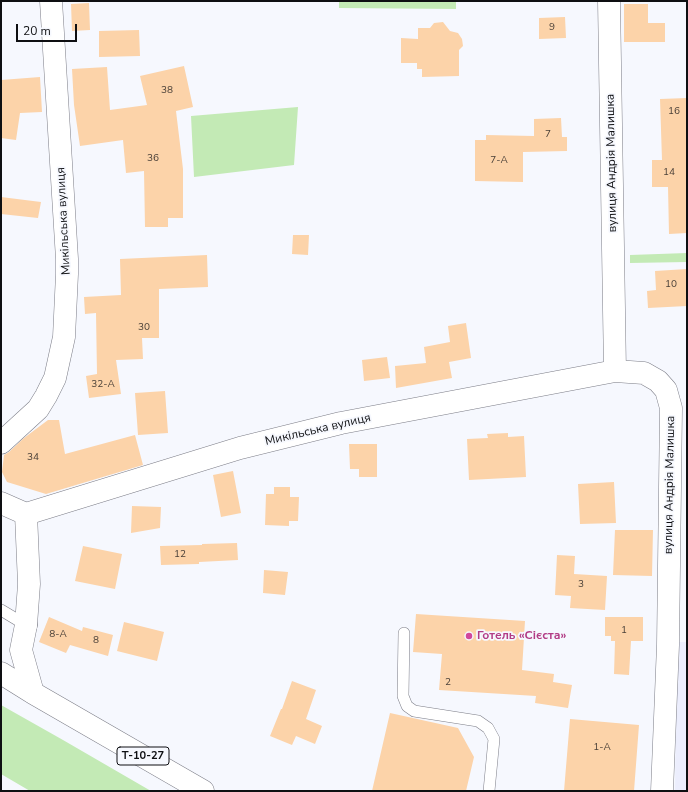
<!DOCTYPE html>
<meta charset="utf-8">
<style>
body{margin:0}
#map{position:relative;width:688px;height:792px;overflow:hidden;background:#f6f8fe;font-family:"Nunito Sans",sans-serif}
canvas{display:block}
.frame{position:absolute;inset:0;border:2px solid #0e0f12;pointer-events:none}
.scale{position:absolute;left:16px;top:24px;width:61px;height:18px;box-sizing:border-box;border:2px solid #0e0f12;border-top:0;padding-left:5px;font-size:12px;line-height:14px;white-space:nowrap;color:#0e0f12;-webkit-text-stroke:3px #f6f8fe;paint-order:stroke}
</style>
<div id="map">
<canvas width="688" height="792"></canvas>
<div class="frame"></div>
<div class="scale">20 m</div>
</div>
<script>
const ctx = document.querySelector('canvas').getContext('2d');
ctx.lineJoin = 'round';
function paint(path, color) { ctx.fillStyle = color; ctx.fill(path, 'evenodd'); }
const toPath = rows => new Path2D(rows.map(r => 'M' + r).join(''));
function strokePath(path, color, width, dash) { ctx.strokeStyle = color; ctx.lineWidth = width; ctx.lineCap = dash ? 'butt' : 'round'; ctx.setLineDash(dash || []); ctx.stroke(path); }
function label(font, color, halo, rows, align = 'center') {
  ctx.font = font + ' "Nunito Sans",sans-serif'; ctx.lineWidth = 3.5; ctx.setLineDash([]); ctx.textBaseline = 'middle'; ctx.strokeStyle = halo; ctx.fillStyle = color; for (const [text, x, y, turn = 0] of rows) {
    ctx.save(); ctx.translate(x, y); ctx.rotate((+turn || 0) * Math.PI / 180); ctx.textAlign = isNaN(turn) ? turn : align; if (halo) ctx.strokeText(text, 0, 0); ctx.fillText(text, 0, 0); ctx.restore();
  }
}
const built = toPath([
 [677,642,687,642,687,791,675,791]
]);
const green = toPath([
 [339,1,456,1,456,9,339,8],
 [298,107,294,165,194,177,191,116],
 [687,253,687,262,630,263,630,255],
 [1,705,63,740,151,791,30,791,1,774]
]);
const building = toPath([
 [89,3,90,30,72,31,71,4],
 [624,4,648,4,648,23,665,23,665,42,624,42],
 [565,17,566,38,539,39,539,18],
 [443,22,450,31,458,33,462,39,463,46,459,50,459,76,422,77,422,69,417,69,417,63,401,63,401,38,418,39,418,28,430,28,434,23],
 [139,30,140,56,99,57,99,31],
 [184,66,193,107,176,111,183,169,183,218,168,218,168,227,145,227,144,171,126,173,123,140,80,146,74,105,72,69,107,67,110,110,147,105,140,76],
 [40,77,42,112,20,113,16,140,1,138,1,80],
 [687,98,687,233,669,234,668,187,652,187,652,160,662,160,660,99],
 [561,118,562,137,567,137,567,151,523,152,523,182,475,181,475,140,486,140,486,135,534,136,534,119],
 [1,197,41,202,38,218,1,214],
 [293,235,309,235,308,255,292,254],
 [207,255,208,287,159,289,159,338,142,338,143,359,116,360,121,394,89,398,86,376,97,374,96,313,85,314,84,297,121,295,120,259],
 [687,269,687,306,648,308,647,291,656,290,655,271],
 [466,323,471,358,449,362,452,378,396,388,395,366,426,363,424,347,450,342,448,326],
 [387,357,390,378,364,381,362,360],
 [165,391,168,433,138,435,135,393],
 [48,420,59,420,65,454,135,435,143,465,46,494,7,482,2,472,4,455,9,452,24,438],
 [508,433,508,437,524,436,526,477,469,480,467,439,488,438,487,434],
 [349,444,377,444,377,477,359,477,359,469,350,469],
 [233,471,241,513,221,517,213,475],
 [614,482,616,523,580,524,578,484],
 [274,487,290,487,290,497,299,497,298,521,289,521,289,526,265,525,266,494,274,494],
 [132,506,161,507,160,528,131,533],
 [615,530,653,530,652,576,613,575],
 [237,543,238,560,199,562,199,564,161,565,160,546,202,545,202,544],
 [83,546,122,554,115,589,75,581],
 [557,555,575,556,574,574,607,576,605,610,570,608,571,596,555,595],
 [264,570,288,572,285,595,263,593],
 [416,614,525,621,522,670,554,674,553,682,572,685,568,708,535,703,536,696,439,690,442,654,413,652],
 [49,617,82,631,83,627,113,635,108,656,70,645,66,653,39,642],
 [605,617,643,617,643,641,631,641,629,675,614,674,615,641,611,641,611,636,605,636],
 [124,622,164,632,157,661,117,651],
 [292,681,316,690,306,719,322,726,315,744,296,736,292,745,270,736,281,709,282,709],
 [390,713,458,728,474,757,466,791,372,791],
 [570,719,639,725,634,791,564,791]
]);
const service = toPath([
 [1,610,26,625],
 [404,633,403,696,407,706,414,711,478,721,488,728,494,739,489,791]
]);
const minor = toPath([
 [609,1,615,371],
 [1,443,38,409,46,396,55,378,64,337,67,274,67,259,51,1],
 [1,503,26,514,240,448,341,423,615,371,644,373,658,381,666,390,671,408,668,645,662,791],
 [26,625,29,584,26,514]
]);
const trunk = toPath([
 [26,625,21,650,33,693],
 [1,673,33,693,203,791]
]);
const markers = [
 [469,636,4,"#d1479c"]
];
const numberNames = [
 ["9",552,28],
 ["38",167,91],
 ["16",674,112],
 ["7",548,135],
 ["36",153,159],
 ["7-А",499,161],
 ["14",669,173],
 ["10",671,285],
 ["30",144,328],
 ["32-А",103,385],
 ["34",33,458],
 ["12",180,555],
 ["3",581,585],
 ["1",624,631],
 ["8-А",58,635],
 ["8",96,641],
 ["2",448,683],
 ["1-А",602,748]
];
const shields = [
 [143,756,52]
];
const shieldNames = [
 ["Т-10-27",143,756]
];
const streetNames = [
 ["вулиця Андрія Малишка",612,163,-91],
 ["Микільська вулиця",64,221,-93],
 ["Микільська вулиця",318,430,-13],
 ["вулиця Андрія Малишка",670,485,-89]
];
const hotelNames = [
 ["Готель «Сієста»",477,636]
];
paint(built, '#eceefd');
paint(green, '#c3eab5');
paint(building, '#fcd3a9');
strokePath(service, '#7c7d87', 12);
strokePath(minor, '#7c7d87', 23);
strokePath(trunk, '#7c7d87', 23);
strokePath(service, '#fff', 11);
strokePath(minor, '#fff', 22);
strokePath(trunk, '#fff', 22);
for (const [x, y, r, color] of markers) { const dot = new Path2D(); dot.arc(x, y, r, 0, 2 * Math.PI); ctx.fillStyle = color; ctx.fill(dot); strokePath(dot, '#f6f8fe', 1.5); }
label('10px', '#4a4038', null, numberNames);
for (const [x, y, w] of shields) { const box = new Path2D(); box.roundRect(x - w / 2, y - 9, w, 18, 3); ctx.fillStyle = '#f6f8fe'; ctx.fill(box); strokePath(box, '#0e0f12', 1); }
label('bold 11px', '#0e0f12', null, shieldNames);
label('12px', '#0e0f12', '#f6f8fe', streetNames);
label('bold 12px', '#b23c85', '#f6f8fe', hotelNames, 'left');
</script>
